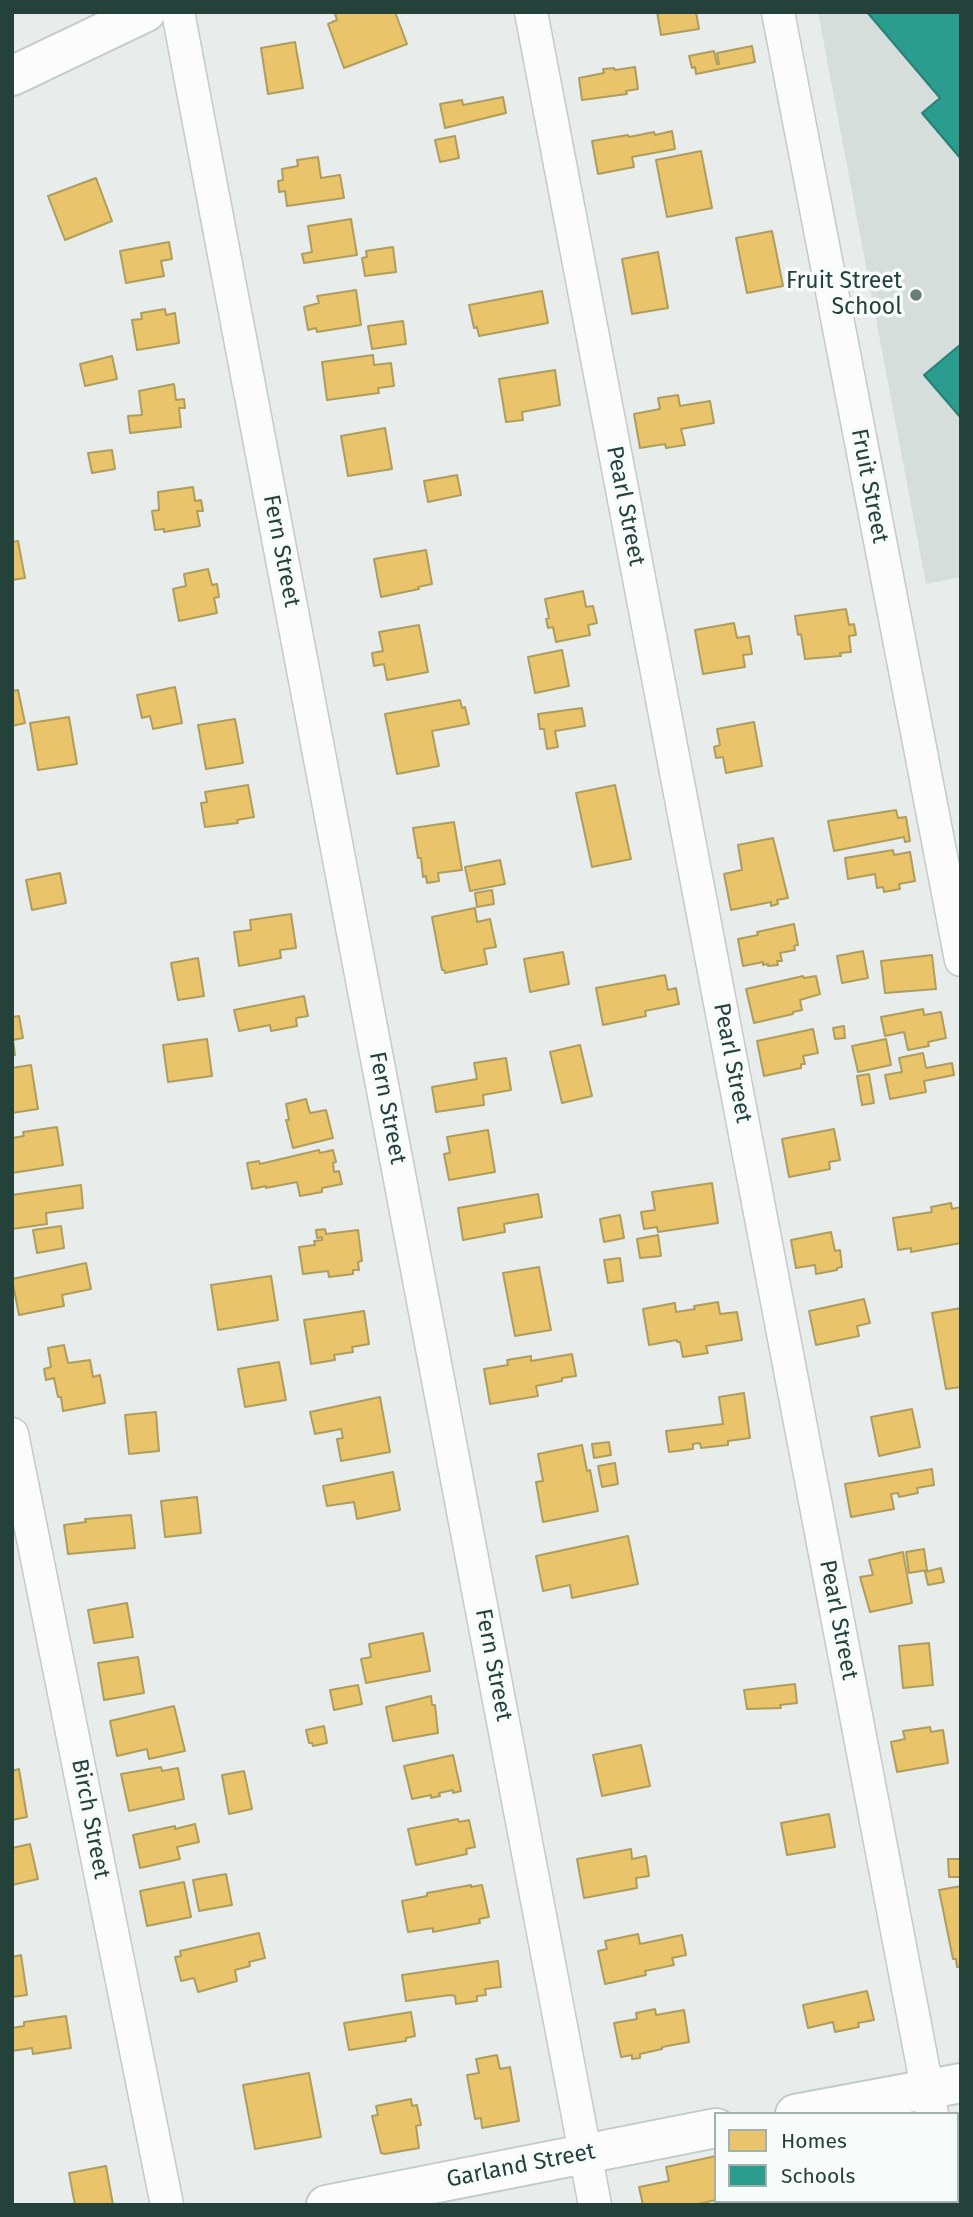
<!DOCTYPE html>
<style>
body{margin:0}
#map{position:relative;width:973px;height:2217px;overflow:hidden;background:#e8edeb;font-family:"Fira Sans",sans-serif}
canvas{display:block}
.frame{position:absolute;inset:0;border:14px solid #24423a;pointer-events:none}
.legend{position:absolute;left:714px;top:2112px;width:245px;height:91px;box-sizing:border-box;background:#f7fbf9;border:2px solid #a3b1ad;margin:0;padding:9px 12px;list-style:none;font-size:21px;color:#24423a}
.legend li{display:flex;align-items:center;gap:14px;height:35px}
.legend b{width:35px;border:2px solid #a3b1ad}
</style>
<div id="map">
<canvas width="973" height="2217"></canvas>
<div class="frame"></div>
<ul class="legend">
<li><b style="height:19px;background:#e9c46a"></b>Homes</li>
<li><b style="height:19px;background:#2a9d8f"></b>Schools</li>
</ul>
</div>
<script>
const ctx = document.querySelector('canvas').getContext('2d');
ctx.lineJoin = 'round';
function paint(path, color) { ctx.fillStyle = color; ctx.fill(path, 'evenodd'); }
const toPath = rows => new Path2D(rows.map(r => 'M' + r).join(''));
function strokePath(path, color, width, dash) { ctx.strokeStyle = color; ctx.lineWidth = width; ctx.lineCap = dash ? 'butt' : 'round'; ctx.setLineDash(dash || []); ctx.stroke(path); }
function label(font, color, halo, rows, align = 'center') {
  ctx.font = font + ' "Fira Sans",sans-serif'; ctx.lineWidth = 7; ctx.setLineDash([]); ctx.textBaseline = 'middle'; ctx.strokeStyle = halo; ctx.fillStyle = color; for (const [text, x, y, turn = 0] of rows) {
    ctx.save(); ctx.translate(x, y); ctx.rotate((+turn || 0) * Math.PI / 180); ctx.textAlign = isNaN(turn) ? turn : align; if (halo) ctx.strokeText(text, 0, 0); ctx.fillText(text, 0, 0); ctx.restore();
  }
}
const built = toPath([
 [818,12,961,12,961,577,926,584]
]);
const homes = toPath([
 [340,12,395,12,407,44,344,68,328,24,337,20,335,14,340,12],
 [657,12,696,12,699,29,661,35,657,12],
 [295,42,303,88,268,94,261,48,295,42],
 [752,46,755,62,696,74,695,67,692,68,689,56,714,51,717,64,719,64,717,53,752,46],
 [635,67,638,89,626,91,627,94,582,100,579,78,604,73,603,69,614,68,615,70,635,67],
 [503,97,506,113,445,128,440,104,462,100,463,105,503,97],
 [672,131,675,149,632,157,634,167,598,174,592,141,628,135,629,137,654,132,655,135,672,131],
 [455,136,459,158,440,162,435,140,455,136],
 [701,151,712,208,667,217,656,160,701,151],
 [318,157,321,178,340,175,344,198,287,206,285,191,279,192,278,181,283,180,282,169,298,166,297,160,318,157],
 [96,178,112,221,65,240,48,196,96,178],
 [351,219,357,255,304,263,302,254,312,252,308,226,351,219],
 [772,231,783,286,747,293,736,238,772,231],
 [169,242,172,259,161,261,164,276,126,283,120,251,169,242],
 [393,247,396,272,365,276,362,258,367,257,366,251,393,247],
 [658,252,668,308,632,314,622,259,658,252],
 [356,290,361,325,317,332,316,328,308,330,304,307,319,303,317,296,356,290],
 [542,291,548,323,479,336,477,327,474,328,469,305,542,291],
 [165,309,166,315,175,313,179,343,137,350,132,320,142,319,141,313,165,309],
 [403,321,406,344,372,349,368,326,403,321],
 [373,355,374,365,391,363,394,386,378,388,379,393,327,400,322,362,373,355],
 [112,356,117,379,85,386,80,364,112,356],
 [555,370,560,405,522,412,523,420,506,422,499,379,555,370],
 [174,384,176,400,184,399,185,408,179,408,181,427,130,433,128,416,142,415,139,391,174,384],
 [678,395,680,406,710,401,714,423,681,429,685,445,666,448,665,444,640,448,634,414,660,409,658,398,678,395],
 [385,428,392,469,348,476,341,436,385,428],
 [112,450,115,469,92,473,88,453,112,450],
 [457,475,461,495,428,502,424,481,457,475],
 [193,487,195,501,201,500,203,511,197,511,200,526,164,532,164,529,155,530,152,511,159,510,158,492,193,487],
 [18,541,25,578,12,580,12,542,18,541],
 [426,550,432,584,418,587,419,589,381,597,374,559,426,550],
 [208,569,212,585,217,584,219,597,214,598,217,613,179,621,173,589,186,586,184,574,208,569],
 [583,591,586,607,593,606,597,623,588,625,590,635,556,642,553,627,548,628,546,619,549,618,545,599,583,591],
 [846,609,849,625,854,624,856,635,849,636,851,652,840,653,841,656,805,659,801,634,798,635,795,616,846,609],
 [734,623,737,638,749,636,752,654,743,655,745,667,703,674,695,630,734,623],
 [419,625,428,672,387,680,384,664,374,666,372,653,383,651,379,632,419,625],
 [562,650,569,686,535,693,528,657,562,650],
 [175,687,182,723,153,729,150,716,142,718,137,695,175,687],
 [18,690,25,723,12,726,12,691,18,690],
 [460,700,462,708,465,707,469,724,432,731,439,766,397,774,385,714,460,700],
 [582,708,585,726,555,731,558,747,547,749,544,729,540,729,538,714,582,708],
 [69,717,77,764,38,770,30,723,69,717],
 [235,719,243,763,206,769,198,725,235,719],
 [754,722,762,766,726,773,723,757,716,758,714,747,720,745,717,729,754,722],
 [248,785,254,817,237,820,238,823,205,827,201,803,207,802,205,792,248,785],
 [615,785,631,859,592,867,576,793,615,785],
 [896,810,898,818,906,817,910,841,905,842,904,837,834,851,828,821,896,810],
 [454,822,462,870,438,873,439,881,427,883,426,876,423,877,421,858,418,858,413,828,454,822],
 [773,838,788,898,777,900,778,904,771,906,771,902,731,910,724,874,742,870,738,845,773,838],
 [893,850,894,855,910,852,915,881,899,884,900,889,884,892,883,887,877,888,875,874,848,879,845,858,893,850],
 [500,860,505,884,470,891,465,867,500,860],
 [60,873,66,903,32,910,26,880,60,873],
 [492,890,494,904,477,907,475,893,492,890],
 [475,908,477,922,490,919,496,947,484,949,487,964,445,973,444,970,442,970,432,917,475,908],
 [291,914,296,948,280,950,281,958,239,966,234,932,251,930,250,920,291,914],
 [794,924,798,945,794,946,795,950,780,953,782,961,777,961,778,965,768,966,768,964,763,965,763,962,743,966,738,939,758,935,757,932,794,924],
 [863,951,868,978,842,983,837,956,863,951],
 [563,952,569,984,530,992,524,959,563,952],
 [932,955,936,989,885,993,881,961,932,955],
 [198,958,204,996,178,1000,171,963,198,958],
 [665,975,668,990,676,988,679,1004,645,1011,646,1016,603,1025,596,988,665,975],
 [803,976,804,978,816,976,820,994,800,1000,802,1010,793,1012,793,1014,754,1023,746,989,803,976],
 [304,996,308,1016,296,1018,297,1026,271,1031,270,1025,239,1031,234,1010,304,996],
 [923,1009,924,1015,941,1012,946,1038,928,1042,929,1046,908,1050,904,1032,885,1036,881,1017,923,1009],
 [19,1016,23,1038,13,1040,15,1055,12,1056,12,1017,19,1016],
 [844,1026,845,1038,835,1039,833,1028,844,1026],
 [813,1029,818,1053,803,1056,805,1064,801,1064,801,1068,764,1076,757,1041,813,1029],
 [207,1039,212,1076,168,1082,163,1045,207,1039],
 [886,1039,891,1065,858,1072,852,1046,886,1039],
 [580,1045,592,1096,562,1103,550,1052,580,1045],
 [923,1053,926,1068,952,1063,954,1075,924,1081,926,1092,890,1099,885,1075,902,1072,899,1058,923,1053],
 [506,1058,511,1090,483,1095,484,1105,436,1112,432,1087,477,1079,474,1063,506,1058],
 [31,1065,38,1109,12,1113,12,1068,31,1065],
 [869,1074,874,1103,862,1105,857,1076,869,1074],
 [306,1099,310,1113,326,1110,333,1138,293,1148,286,1120,289,1120,286,1104,306,1099],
 [57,1127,63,1165,12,1173,12,1138,24,1136,23,1132,57,1127],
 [834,1129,840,1160,829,1162,830,1169,789,1177,782,1139,834,1129],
 [488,1130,495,1172,449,1180,444,1154,450,1153,447,1137,488,1130],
 [319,1150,320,1153,333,1150,336,1162,333,1163,334,1172,339,1171,342,1184,322,1188,322,1192,300,1196,297,1182,266,1188,266,1186,252,1189,247,1163,259,1161,260,1164,319,1150],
 [712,1183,718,1223,658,1232,657,1227,644,1229,641,1212,655,1210,652,1192,712,1183],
 [81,1185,83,1208,46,1213,47,1224,12,1229,12,1195,81,1185],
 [538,1194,542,1217,504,1224,505,1232,463,1240,458,1208,538,1194],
 [951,1203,952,1209,961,1207,961,1243,911,1252,911,1248,898,1250,893,1218,932,1212,931,1207,951,1203],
 [620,1215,624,1238,604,1242,600,1219,620,1215],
 [61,1226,64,1248,37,1253,33,1230,61,1226],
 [325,1229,326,1234,358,1230,362,1261,358,1262,359,1270,353,1270,353,1274,329,1277,328,1271,303,1274,299,1247,315,1245,314,1241,322,1240,322,1237,317,1238,316,1230,325,1229],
 [831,1232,835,1251,840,1250,842,1267,837,1268,837,1270,816,1274,815,1265,796,1268,791,1240,831,1232],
 [658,1235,661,1256,640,1258,637,1239,658,1235],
 [620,1258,623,1281,608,1283,604,1260,620,1258],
 [86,1263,91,1289,62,1295,64,1306,19,1315,12,1279,86,1263],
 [539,1267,551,1330,515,1336,503,1273,539,1267],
 [271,1276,278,1320,218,1330,211,1285,271,1276],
 [864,1299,870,1323,857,1326,859,1336,816,1345,809,1311,864,1299],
 [718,1302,720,1314,737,1312,742,1340,706,1346,708,1353,683,1357,680,1342,677,1342,677,1340,649,1345,643,1309,675,1303,676,1312,695,1309,694,1306,718,1302],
 [961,1308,961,1387,946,1389,932,1313,961,1308],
 [364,1311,369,1344,352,1347,353,1352,334,1355,335,1360,311,1364,304,1320,364,1311],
 [64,1345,68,1363,90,1360,93,1377,100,1375,105,1403,63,1411,61,1397,58,1397,54,1378,46,1380,44,1369,51,1367,48,1348,64,1345],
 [572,1354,576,1376,562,1378,562,1381,536,1386,538,1396,490,1404,484,1369,508,1365,507,1360,531,1356,531,1361,572,1354],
 [279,1362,286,1400,245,1407,238,1369,279,1362],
 [744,1393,750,1438,728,1441,728,1445,701,1448,700,1443,693,1444,693,1449,669,1452,666,1431,723,1424,719,1397,744,1393],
 [380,1397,390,1452,341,1461,337,1439,343,1438,341,1429,315,1434,310,1412,380,1397],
 [912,1409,920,1447,879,1456,871,1417,912,1409],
 [156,1412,159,1451,129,1454,125,1415,156,1412],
 [609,1442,611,1455,594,1458,592,1444,609,1442],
 [582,1445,587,1471,590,1470,598,1511,543,1522,536,1482,543,1481,538,1454,582,1445],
 [615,1463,618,1484,602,1487,598,1466,615,1463],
 [932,1469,934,1485,917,1488,918,1493,899,1497,898,1493,891,1494,894,1509,851,1517,845,1484,932,1469],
 [393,1472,400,1510,357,1519,354,1502,327,1506,323,1486,393,1472],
 [197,1497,201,1533,165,1537,161,1501,197,1497],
 [131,1515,135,1548,68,1554,64,1525,86,1522,85,1519,131,1515],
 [628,1536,638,1584,572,1598,570,1585,543,1591,536,1556,628,1536],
 [924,1549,927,1570,909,1573,906,1552,924,1549],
 [903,1552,912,1603,870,1612,860,1577,873,1575,869,1560,903,1552],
 [941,1568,944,1582,928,1585,925,1572,941,1568],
 [127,1603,133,1637,94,1643,88,1610,127,1603],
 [423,1633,430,1671,366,1683,361,1659,371,1657,369,1644,423,1633],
 [929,1643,933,1685,903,1688,899,1646,929,1643],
 [138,1657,144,1693,104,1700,98,1663,138,1657],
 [795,1684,797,1703,780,1705,781,1708,747,1709,744,1690,795,1684],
 [358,1685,362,1704,334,1710,330,1690,358,1685],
 [431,1696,432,1705,435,1705,438,1733,393,1741,386,1707,431,1696],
 [174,1706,185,1751,149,1759,147,1749,117,1756,110,1721,174,1706],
 [324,1726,327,1743,313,1746,312,1743,309,1743,306,1730,324,1726],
 [930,1727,931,1732,943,1730,948,1763,897,1772,891,1742,905,1739,903,1731,930,1727],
 [641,1745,650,1786,602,1796,593,1755,641,1745],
 [453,1755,461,1791,453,1793,453,1790,439,1793,440,1796,431,1798,431,1795,412,1799,404,1766,453,1755],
 [161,1767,162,1771,178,1768,184,1799,129,1811,121,1774,161,1767],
 [19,1769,27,1817,12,1820,12,1771,19,1769],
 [244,1771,252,1809,229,1814,222,1775,244,1771],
 [829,1814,835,1847,787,1855,781,1823,829,1814],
 [458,1819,459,1822,469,1820,475,1847,466,1849,467,1854,416,1865,408,1829,458,1819],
 [195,1824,199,1842,177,1847,180,1859,140,1868,133,1835,175,1826,175,1829,195,1824],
 [30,1844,38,1879,12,1885,12,1848,30,1844],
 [631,1849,632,1859,646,1856,649,1876,636,1878,637,1888,584,1898,577,1859,631,1849],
 [948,1859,961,1859,961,1877,949,1877,948,1859],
 [226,1874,232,1905,199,1911,193,1880,226,1874],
 [184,1882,191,1917,147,1926,140,1891,184,1882],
 [471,1885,471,1887,482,1885,489,1917,479,1919,480,1923,433,1932,433,1928,408,1932,402,1901,427,1896,427,1893,471,1885],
 [961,1886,961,1966,957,1967,956,1959,953,1959,939,1890,961,1886],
 [259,1933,265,1958,249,1962,250,1966,235,1970,237,1981,198,1992,194,1978,181,1981,175,1957,181,1956,180,1951,259,1933],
 [638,1934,640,1944,682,1935,686,1955,672,1958,674,1965,645,1971,646,1975,605,1984,598,1951,607,1949,605,1941,638,1934],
 [21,1955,27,1995,12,1997,12,1957,21,1955],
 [498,1961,501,1987,485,1989,486,1995,477,1996,477,2001,456,2004,455,1996,450,1995,406,2001,402,1975,498,1961],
 [867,1991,874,2020,858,2023,859,2027,835,2032,833,2022,808,2028,803,2005,867,1991],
 [655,2009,656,2015,684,2010,689,2042,662,2047,662,2049,640,2054,640,2058,632,2059,632,2055,621,2057,614,2023,637,2019,636,2013,655,2009],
 [411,2012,415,2036,406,2038,406,2041,349,2050,344,2023,411,2012],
 [66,2016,71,2048,33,2054,32,2048,12,2051,12,2028,24,2026,24,2022,66,2016],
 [497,2055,500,2069,510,2067,519,2121,482,2128,481,2118,475,2119,467,2075,479,2073,476,2059,497,2055],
 [309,2073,321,2137,255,2149,243,2085,309,2073],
 [411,2099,412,2106,417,2105,421,2125,416,2126,419,2148,385,2154,381,2153,372,2116,378,2115,376,2106,411,2099],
 [716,2156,716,2200,693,2205,643,2205,639,2187,669,2181,666,2167,716,2156],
 [106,2166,113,2205,75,2205,69,2173,106,2166]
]);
const schools = toPath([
 [867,12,961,12,961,159,922,113,940,98,867,12],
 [961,344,961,418,924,375,961,344]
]);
const street = toPath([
 [178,12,595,2205],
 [531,12,932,2114],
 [778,12,961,960],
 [12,1434,167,2205],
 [949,2201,950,2205]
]);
const secondary = toPath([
 [12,76,146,12],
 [795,2114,961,2083],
 [326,2205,716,2128]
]);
const markers = [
 [916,295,7,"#697e78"]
];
const poiNames = [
 ["Fruit Street",902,282],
 ["School",902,308]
];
const streetNames = [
 ["Fruit Street",869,486,79],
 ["Pearl Street",625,506,79],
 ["Fern Street",281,551,79],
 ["Pearl Street",732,1063,79],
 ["Fern Street",387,1108,79],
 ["Pearl Street",838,1620,79],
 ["Fern Street",493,1665,79],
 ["Birch Street",90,1819,79],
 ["Garland Street",521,2166,-11]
];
paint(built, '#d6dedb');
paint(homes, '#e9c46a');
strokePath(homes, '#ae9d5c', 2);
paint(schools, '#2a9d8f');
strokePath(schools, '#288276', 2);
strokePath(street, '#c5cac8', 35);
strokePath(secondary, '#c3cbc8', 42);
strokePath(street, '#fcfcfc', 32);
strokePath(secondary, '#fcfcfc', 38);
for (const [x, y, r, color] of markers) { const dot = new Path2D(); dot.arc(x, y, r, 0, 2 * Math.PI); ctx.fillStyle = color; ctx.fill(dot); strokePath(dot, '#f7fbf9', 2.5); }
label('23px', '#24423a', '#f7fbf9', poiNames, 'right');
label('23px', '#24423a', '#f7fbf9', streetNames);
</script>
